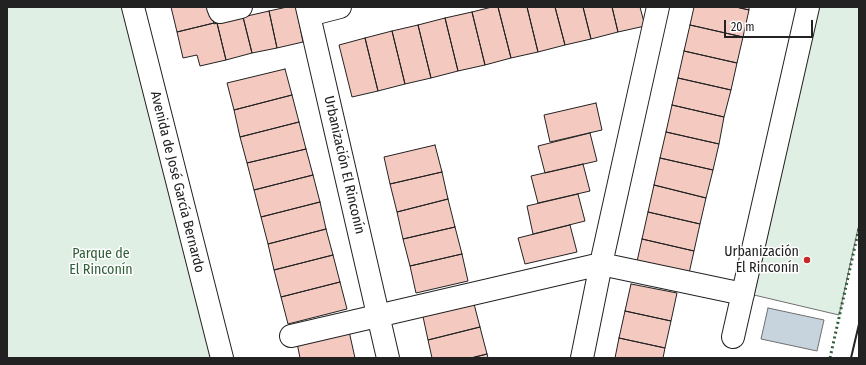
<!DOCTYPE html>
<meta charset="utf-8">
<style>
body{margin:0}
#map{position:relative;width:866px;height:365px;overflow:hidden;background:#fff;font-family:"Fira Sans Condensed",sans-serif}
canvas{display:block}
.frame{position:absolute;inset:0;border:8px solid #222;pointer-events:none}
.scale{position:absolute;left:724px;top:20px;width:89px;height:18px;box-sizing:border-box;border:2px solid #222;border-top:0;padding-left:5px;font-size:12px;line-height:14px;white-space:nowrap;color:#222;-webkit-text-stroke:3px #fff;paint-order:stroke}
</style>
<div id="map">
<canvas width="866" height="365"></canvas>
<div class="frame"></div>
<div class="scale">20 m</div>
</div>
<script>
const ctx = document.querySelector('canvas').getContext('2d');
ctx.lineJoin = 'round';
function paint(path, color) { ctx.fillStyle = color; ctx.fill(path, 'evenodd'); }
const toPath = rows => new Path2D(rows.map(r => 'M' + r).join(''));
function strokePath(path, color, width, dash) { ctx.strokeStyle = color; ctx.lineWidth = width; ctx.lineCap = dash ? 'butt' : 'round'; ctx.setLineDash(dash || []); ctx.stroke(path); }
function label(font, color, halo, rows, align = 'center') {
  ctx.font = font + ' "Fira Sans Condensed",sans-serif'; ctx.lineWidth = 3; ctx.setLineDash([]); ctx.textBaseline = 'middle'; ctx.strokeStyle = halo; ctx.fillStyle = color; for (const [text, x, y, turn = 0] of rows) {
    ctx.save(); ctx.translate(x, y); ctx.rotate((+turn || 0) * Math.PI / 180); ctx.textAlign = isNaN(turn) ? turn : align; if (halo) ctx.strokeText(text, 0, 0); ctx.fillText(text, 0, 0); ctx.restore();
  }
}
const green = toPath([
 [7,7,133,7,222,358,7,358,7,7],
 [819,7,859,7,859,224,839,315,754,295,819,7]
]);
const water = toPath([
 [768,308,824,320,817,351,761,339,768,308]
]);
const building = toPath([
 [171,7,210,7,214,23,177,32,171,7],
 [287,7,296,7,303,42,277,48,269,11,287,7],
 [492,7,498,7,511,58,485,65,472,12,492,7],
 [498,7,527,7,538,52,511,58,498,7],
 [527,7,555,7,565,45,538,52,527,7],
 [555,7,583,7,591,39,565,45,555,7],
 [583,7,612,7,618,32,591,39,583,7],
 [612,7,640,7,645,26,618,32,612,7],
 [694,7,736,7,749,10,743,37,690,25,694,7],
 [736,7,749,7,749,10,736,7],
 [269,11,277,48,252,53,243,17,269,11],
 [472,12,485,65,458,71,445,18,472,12],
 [243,17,252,53,226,60,217,23,243,17],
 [445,18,458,71,431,78,418,25,445,18],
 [214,23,214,24,217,23,226,60,200,66,197,55,183,58,177,32,214,23],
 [418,25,431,78,405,84,392,31,418,25],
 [690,25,743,37,737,63,684,51,690,25],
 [392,31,405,84,378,91,365,38,392,31],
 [365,38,378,91,352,97,339,45,365,38],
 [684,51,737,63,731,90,678,78,684,51],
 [285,69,292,95,234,110,227,83,285,69],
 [678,78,731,90,724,117,672,105,678,78],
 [292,95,299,122,240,137,234,110,292,95],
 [596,103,602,130,550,142,544,115,596,103],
 [672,105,724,117,719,144,666,132,672,105],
 [299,122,306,149,247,163,240,137,299,122],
 [666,132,719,144,713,170,660,158,666,132],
 [590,133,597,161,545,173,538,146,590,133],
 [435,145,442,172,390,184,384,157,435,145],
 [306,149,313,175,254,190,247,163,306,149],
 [660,158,713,170,706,198,654,185,660,158],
 [583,164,590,191,538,203,531,176,583,164],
 [442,172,448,199,397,212,390,184,442,172],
 [313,175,320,202,261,217,254,190,313,175],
 [654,185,706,198,700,224,648,212,654,185],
 [578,194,585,221,533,234,527,206,578,194],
 [448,199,455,227,403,239,397,212,448,199],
 [320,202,326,229,268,244,261,217,320,202],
 [648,212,700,224,694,251,642,239,648,212],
 [570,225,577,252,525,264,518,238,570,225],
 [455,227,462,254,410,266,403,239,455,227],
 [326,229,333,255,274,270,268,244,326,229],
 [642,239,694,251,688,278,636,266,642,239],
 [462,254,468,281,416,293,410,266,462,254],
 [333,255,340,282,281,297,274,270,333,255],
 [340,282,347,309,288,324,281,297,340,282],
 [631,284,677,293,671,321,625,311,631,284],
 [473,300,480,327,428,340,422,312,473,300],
 [625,311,671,321,665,348,619,338,625,311],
 [480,327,487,354,471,358,432,358,428,340,480,327],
 [349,331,355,358,300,358,297,343,349,331],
 [619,338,665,348,663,358,615,358,619,338],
 [487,354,488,358,471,358,487,354]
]);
const minor = toPath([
 [133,7,222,358],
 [218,7,220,12,241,7],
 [307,7,388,358],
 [309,15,340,7],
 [291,336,601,264,743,294],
 [733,337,808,7],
 [582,358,601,264,658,7]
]);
const hedge = toPath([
 [830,358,859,228]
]);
const wall = toPath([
 [851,358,859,324]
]);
const markers = [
 [807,260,4,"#c62828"]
];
const streetNames = [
 ["Urbanización El Rinconín",344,165,77],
 ["Avenida de José García Bernardo",177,182,76]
];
const poiNames = [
 ["Urbanización",799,252],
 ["El Rinconín",799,268]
];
const parkNames = [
 ["Parque de",101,254],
 ["El Rinconín",101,270]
];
paint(green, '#e0efe3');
strokePath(green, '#6f6f6f', 1);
paint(water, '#c7d3dd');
strokePath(water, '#6f6f6f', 1);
paint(building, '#f3c9c0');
strokePath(building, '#222', 1);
strokePath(minor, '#222', 24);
strokePath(minor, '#fff', 22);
strokePath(hedge, '#2f5e38', 3, [2, 3]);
strokePath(wall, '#222', 2);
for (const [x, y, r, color] of markers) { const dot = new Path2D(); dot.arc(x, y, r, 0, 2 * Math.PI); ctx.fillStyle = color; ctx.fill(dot); strokePath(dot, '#fff', 1.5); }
label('14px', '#222', '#fff', streetNames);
label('14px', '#222', '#fff', poiNames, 'right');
label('14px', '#2f5e38', '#fff', parkNames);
</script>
